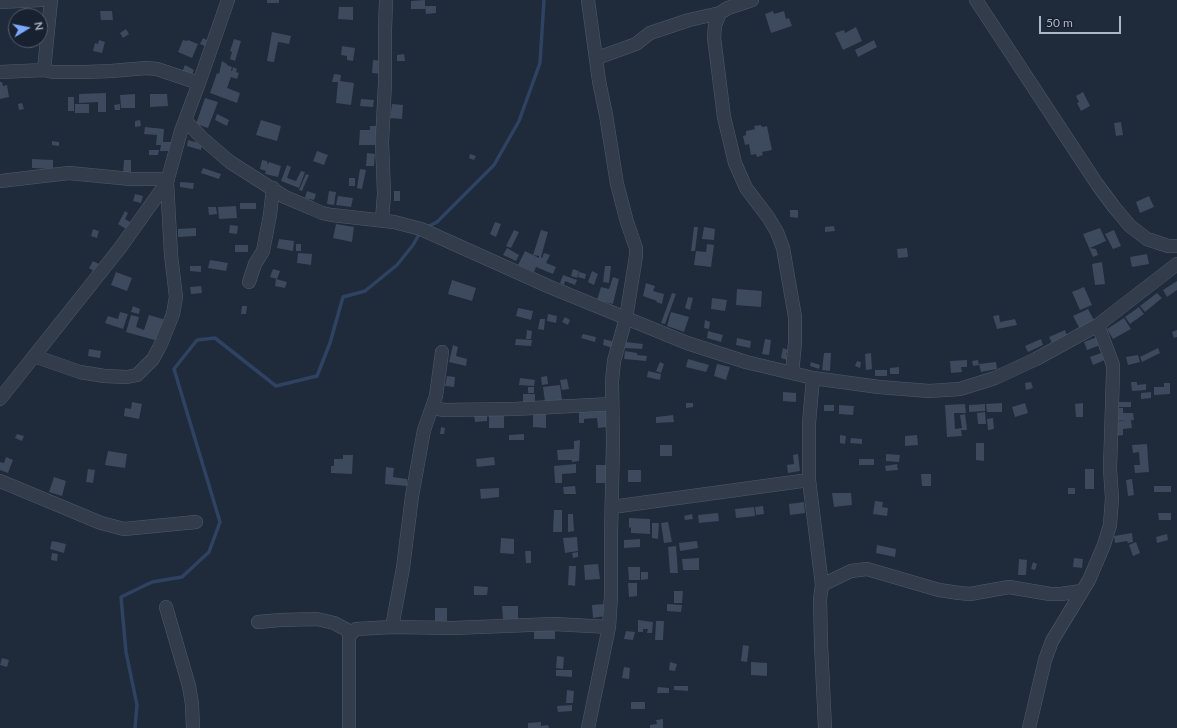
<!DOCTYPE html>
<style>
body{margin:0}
#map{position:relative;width:1177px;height:728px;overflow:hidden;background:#1f2a3b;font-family:Lato,sans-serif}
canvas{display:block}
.north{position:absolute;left:8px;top:8px;width:40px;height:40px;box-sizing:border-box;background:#18212f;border:1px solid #545d6c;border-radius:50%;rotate:80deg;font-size:11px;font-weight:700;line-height:16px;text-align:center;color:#adb6c7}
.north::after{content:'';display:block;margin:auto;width:14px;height:18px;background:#7ba9ff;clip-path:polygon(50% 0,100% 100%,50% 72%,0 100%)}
.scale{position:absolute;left:1039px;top:16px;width:82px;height:18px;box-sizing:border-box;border:2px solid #adb6c7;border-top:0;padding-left:5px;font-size:12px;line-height:14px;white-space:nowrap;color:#adb6c7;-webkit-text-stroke:3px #18212f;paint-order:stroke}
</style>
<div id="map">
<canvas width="1177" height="728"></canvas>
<div class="north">N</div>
<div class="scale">50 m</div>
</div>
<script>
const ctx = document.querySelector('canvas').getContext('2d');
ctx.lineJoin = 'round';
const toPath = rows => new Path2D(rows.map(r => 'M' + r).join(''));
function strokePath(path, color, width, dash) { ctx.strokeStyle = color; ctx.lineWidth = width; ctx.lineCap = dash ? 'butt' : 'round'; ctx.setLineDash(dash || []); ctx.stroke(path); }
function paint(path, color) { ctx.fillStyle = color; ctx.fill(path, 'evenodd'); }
const stream = toPath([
 [425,228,437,222,494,165,519,121,540,63,544,0],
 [135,728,137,705,126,652,121,597,152,582,182,577,209,552,220,522,174,369,197,340,215,338,276,386,317,376,330,343,343,297,365,291,397,265,413,245,421,231]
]);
const building = toPath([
 [267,0,279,0,279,3,267,3],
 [425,0,425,9,411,9,411,1],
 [425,6,436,6,436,13,426,14],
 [339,7,353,7,353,20,338,19],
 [100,11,112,11,113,20,101,20],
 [773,11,774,14,784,11,786,19,789,18,792,26,771,33,765,14],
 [856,27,862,41,843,50,835,33,844,30,845,33],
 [126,29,129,34,123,38,120,33],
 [272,32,291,36,289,44,278,42,274,62,267,61],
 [203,38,209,41,207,47,200,44],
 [234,39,241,41,235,61,230,59,232,52,230,51],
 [99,40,105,42,102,53,93,51,95,43,98,44],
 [183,40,187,41,188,40,198,44,192,58,178,52],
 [874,40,877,47,858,57,855,50],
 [342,46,355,48,353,61,347,60,347,56,341,55],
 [404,54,405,61,397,61,397,55],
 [373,60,384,61,384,74,372,73],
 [222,61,227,64,227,65,232,67,231,71,232,71,233,67,237,69,236,72,239,73,237,79,231,77,227,88,240,93,237,103,210,93,217,73,219,74],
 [185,65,194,70,191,76,182,72],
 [334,74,341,75,340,81,354,83,351,105,336,103,338,82,332,82],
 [0,82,2,82,3,86,7,85,9,97,0,99],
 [1083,92,1090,106,1081,111,1077,103,1079,102,1076,96],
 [106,93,106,112,98,112,98,102,79,103,79,94],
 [135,94,135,108,121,108,120,95],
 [150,94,167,94,168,106,150,107],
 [68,97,74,97,74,111,68,111],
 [205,98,218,102,208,128,196,124],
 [361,99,374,100,373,107,360,106],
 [22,103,24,109,19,110,18,104],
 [75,104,89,104,89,113,75,113],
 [120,104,120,110,115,110,114,105],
 [392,104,403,105,402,119,390,118],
 [217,114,229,120,227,126,215,120],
 [140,120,141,126,135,127,135,121],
 [261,120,281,126,277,141,256,135],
 [1121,122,1123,135,1116,136,1114,123],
 [761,125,762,127,767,126,772,150,762,152,763,155,757,157,756,154,751,155,749,144,745,145,743,136,746,135,746,131,755,129,754,126],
 [370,126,379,126,378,145,359,145,360,130,370,130],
 [145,127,164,129,163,142,172,142,171,151,160,151,161,145,156,145,157,135,144,134],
 [188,140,202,144,201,150,187,146],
 [52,141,59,142,59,146,52,145],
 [149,150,159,150,158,155,149,155],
 [317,151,328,155,324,165,313,161],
 [367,153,375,154,374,166,366,166],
 [470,154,476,156,474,160,469,158],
 [32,159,53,160,53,169,32,168],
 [124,160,131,160,131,173,123,173],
 [262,160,267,161,267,163,268,164,269,162,281,166,278,177,265,174,266,171,260,169],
 [287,165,291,167,287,178,296,181,301,171,305,172,299,188,281,181],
 [203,168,221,174,219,179,201,173],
 [360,169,366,170,362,189,357,188],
 [306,174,309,175,302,191,299,190],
 [349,178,355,178,355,186,349,186],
 [180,182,194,183,193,189,180,187],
 [307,191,316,194,314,200,305,198],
 [329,191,336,192,334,205,327,204],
 [394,191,400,191,400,201,394,201],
 [135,194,143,196,141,203,133,201],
 [338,196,353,198,351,207,336,205],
 [1149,196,1154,207,1140,213,1136,202],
 [240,203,256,203,256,209,240,209],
 [236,206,237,218,219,219,218,207],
 [208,207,216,207,217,214,209,215],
 [790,210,798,210,798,218,790,217],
 [125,211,128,213,125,219,130,222,126,229,118,224],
 [495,222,501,224,496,237,490,234],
 [336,224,354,227,352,242,333,238],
 [230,225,238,226,237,234,229,233],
 [834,226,835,231,825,232,825,227],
 [694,227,698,227,695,251,691,251],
 [704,227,715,229,714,240,702,239],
 [196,228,196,236,178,237,178,229],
 [1100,228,1106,241,1090,248,1096,249,1098,255,1093,257,1083,234],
 [93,229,99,231,97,238,91,236],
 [514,230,519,232,511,248,506,246],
 [541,230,548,232,541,257,542,258,544,253,550,255,546,263,556,267,553,274,536,267,534,272,518,265,525,251,539,258,539,256,533,255],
 [1114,230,1121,246,1113,249,1105,234],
 [279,239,294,241,293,251,277,248],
 [296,244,301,244,301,251,296,251],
 [707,244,714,245,711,267,694,265,696,251,706,252],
 [235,245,248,245,248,252,235,252],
 [507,248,519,255,516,261,503,255],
 [907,248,908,257,898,258,897,249],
 [298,253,312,254,311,265,297,263],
 [1147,254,1149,264,1132,267,1130,257],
 [210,260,228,263,226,271,208,268],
 [93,261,99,264,95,272,89,268],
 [1102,262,1105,284,1095,285,1092,264],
 [190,266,201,266,201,272,190,271],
 [605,266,611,266,609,283,603,282],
 [273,269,280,271,277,279,270,277],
 [573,269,579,271,577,278,571,276],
 [592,271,598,274,594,285,588,282],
 [116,272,132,278,127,291,111,285],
 [579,272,586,274,585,279,578,277],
 [563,275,577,280,575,285,565,281,564,285,560,283],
 [613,277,619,279,613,304,597,300,601,287,609,289],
 [276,279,287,282,285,288,275,286],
 [452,280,476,288,472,301,448,294],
 [1177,281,1177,290,1167,297,1163,290],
 [646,283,655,286,653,291,664,294,662,304,656,302,657,301,643,296],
 [201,286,202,293,191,294,190,287],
 [1084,287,1092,305,1080,310,1072,292],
 [737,289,762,291,761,307,736,305],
 [672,293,676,294,665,324,661,323],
 [1157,293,1162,298,1145,312,1140,306],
 [688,297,693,298,690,310,685,308],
 [712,298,727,300,725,311,711,309],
 [133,306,140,309,139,314,131,312],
 [242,306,247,306,246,314,241,314],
 [1139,307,1144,314,1130,324,1125,317],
 [518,308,533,311,531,320,516,316],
 [1088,309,1095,322,1080,329,1073,316],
 [120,312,128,314,123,329,105,323,108,316,118,319],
 [671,312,689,317,684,332,667,326],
 [548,314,557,316,556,323,547,321],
 [131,315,139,317,136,327,144,330,149,315,166,320,158,341,126,332],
 [999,315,1000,322,1015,319,1017,325,997,329,993,316],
 [565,317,570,320,568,325,562,322],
 [1124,318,1131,329,1113,339,1107,329],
 [540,319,545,319,544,330,538,329],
 [705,320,710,322,709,329,704,328],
 [527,330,532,331,531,339,526,339],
 [1065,330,1067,336,1052,343,1049,337],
 [1177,330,1177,337,1174,338,1172,332],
 [708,331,723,335,721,342,707,338],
 [583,334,596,337,595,342,581,338],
 [1100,336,1103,344,1087,350,1084,342],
 [737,338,751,341,750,348,736,345],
 [516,339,532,340,531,346,515,345],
 [604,339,614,342,613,348,603,345],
 [765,339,771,340,769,355,762,354],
 [1041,339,1043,345,1028,352,1025,346],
 [626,342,643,344,642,349,625,348],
 [453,345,458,347,456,356,467,359,466,366,449,362],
 [783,348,788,350,786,355,791,356,790,361,781,358],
 [1158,348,1160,353,1142,362,1140,357],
 [89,349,101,351,100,358,88,356],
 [625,351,637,353,637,355,647,356,646,361,624,359],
 [1104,352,1107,359,1093,365,1090,357],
 [824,353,831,353,830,371,822,370],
 [871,353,872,369,866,370,865,354],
 [1138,355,1140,362,1128,365,1126,357],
 [688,359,709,365,706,372,686,367],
 [967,360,967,367,961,367,962,372,951,373,950,361],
 [978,360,979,365,973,366,972,361],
 [857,361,861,362,860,368,855,366],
 [660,362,664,364,661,373,656,371],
 [811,362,820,365,819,369,810,366],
 [996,362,997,369,981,372,979,364],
 [717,364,730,367,726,380,714,376],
 [899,367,899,374,890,374,890,368],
 [875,370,887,370,887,376,875,376],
 [648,371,661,374,660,380,647,377],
 [447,376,455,377,454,387,445,386],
 [547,376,548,384,542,385,541,377],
 [520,378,535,380,534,386,519,385],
 [567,379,569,389,562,390,560,380],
 [1031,382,1033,388,1026,390,1025,383],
 [1131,382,1137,382,1137,385,1146,384,1146,390,1132,391],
 [1164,383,1170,383,1170,394,1154,395,1154,387,1164,387],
 [560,385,562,400,545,402,543,387],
 [528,387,534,387,534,393,528,393],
 [783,392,796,393,796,402,783,401],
 [1151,392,1151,398,1141,399,1141,393],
 [523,394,535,394,535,404,523,404],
 [132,402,142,404,139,419,124,416,125,408,131,409],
 [1112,402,1131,402,1131,407,1112,407],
 [686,403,693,403,693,407,686,408],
 [1002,403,1002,412,987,412,986,404],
 [1025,403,1028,413,1015,417,1012,407],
 [1083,403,1083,417,1076,417,1075,404],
 [965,404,966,413,954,413,955,429,962,428,960,415,965,414,967,430,961,430,962,436,947,437,945,405],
 [985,404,985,411,969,412,969,405],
 [824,405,834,405,834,411,824,411],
 [839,405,854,406,853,415,839,414],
 [1118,408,1123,408,1123,413,1133,413,1134,420,1113,421,1112,415,1119,415],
 [606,410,607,427,598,428,597,418,584,419,584,423,579,423,579,411],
 [985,412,986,424,978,424,977,413],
 [504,413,504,428,489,428,489,415],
 [487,414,487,421,475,422,474,415],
 [533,414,546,414,546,428,533,427],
 [673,415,674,422,656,423,656,417],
 [993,418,994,429,988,430,987,419],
 [1131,420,1132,428,1123,429,1123,435,1115,436,1113,422],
 [441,427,445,428,444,434,440,434],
 [17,434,24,436,22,441,15,438],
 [524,434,524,440,509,440,509,435],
 [840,435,846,436,845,444,840,443],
 [917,435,918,445,905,446,905,436],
 [851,438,862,439,862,444,850,443],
 [580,440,579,461,572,462,572,460,558,460,557,450,574,449,574,441],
 [976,443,984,443,984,461,976,460],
 [1147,444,1149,472,1135,473,1134,465,1140,465,1139,452,1133,453,1132,445],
 [660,445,672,445,672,456,660,456],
 [108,451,127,454,125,468,105,465],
 [798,454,800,471,788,473,787,465,794,464,793,455],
 [886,454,900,455,899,462,886,461],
 [343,455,353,455,352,474,331,473,331,466,334,466,334,459,343,459],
 [6,457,13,460,8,473,0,470,0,462,4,463],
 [494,457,495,465,477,467,476,459],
 [859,459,874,459,874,465,859,465],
 [576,464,576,473,562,474,562,483,555,483,554,466],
 [897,464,898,470,886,471,885,466],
 [596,465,607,465,607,483,596,483],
 [386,467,394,468,393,477,407,479,407,486,385,484],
 [88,469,95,470,93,483,86,482],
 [1085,469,1094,469,1094,489,1085,489],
 [628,470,641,470,641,482,628,482],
 [921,474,931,474,931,486,922,486],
 [54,477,66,481,62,496,49,492],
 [1132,479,1134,495,1128,496,1126,480],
 [575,486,576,494,564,494,563,487],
 [1154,486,1171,486,1171,492,1154,492],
 [499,488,499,497,481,499,480,489],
 [1068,488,1075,488,1075,494,1068,494],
 [832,493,851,493,852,505,834,507],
 [875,501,883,502,882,507,888,508,887,516,873,514],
 [804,502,805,513,790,515,789,504],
 [763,506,764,514,756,515,755,507],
 [754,507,755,516,736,518,735,509],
 [554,510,562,510,562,532,553,532],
 [718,513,719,521,699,523,698,515],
 [1158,513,1171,513,1171,520,1159,520],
 [568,514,573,514,574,531,568,532],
 [692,514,693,519,685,520,684,516],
 [629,518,650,519,650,534,631,533,631,527,629,528],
 [668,522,672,542,664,543,661,523],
 [652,523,659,523,658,539,652,538],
 [1132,533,1133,542,1128,543,1127,541,1115,543,1114,536],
 [1167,534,1168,540,1157,543,1156,537],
 [577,537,578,551,565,553,563,538],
 [501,538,514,539,514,554,500,553],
 [640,539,640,547,624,548,624,540],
 [52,541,66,544,64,553,50,549],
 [697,541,698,548,680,551,679,543],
 [1136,542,1140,553,1133,556,1129,545],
 [877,545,896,549,895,557,876,553],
 [676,546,678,573,670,573,668,547],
 [525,551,531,551,531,563,526,563],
 [578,552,578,557,573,558,572,553],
 [52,553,58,554,57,561,51,560],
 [699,558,699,570,683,570,682,559],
 [1074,558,1083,559,1082,568,1073,567],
 [1019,559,1027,560,1026,575,1018,575],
 [1033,562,1037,564,1035,570,1031,569],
 [598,564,600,579,585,580,584,565],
 [569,566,576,566,575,586,568,585],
 [628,567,640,567,640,580,629,580],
 [641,572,648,572,648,579,641,580],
 [628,583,637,583,637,596,629,597],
 [474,586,488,587,487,595,474,595],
 [674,591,683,591,682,603,674,603],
 [604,604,605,616,593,618,592,605],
 [667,604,682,605,681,612,667,611],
 [502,606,518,606,518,619,503,620],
 [435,608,447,608,447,621,435,621],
 [638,620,653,622,652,633,647,633,648,629,643,629,643,632,638,632],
 [656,621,664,621,663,640,655,640],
 [534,630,555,630,555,639,534,639],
 [626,631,635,632,633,640,624,639],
 [743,645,749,646,747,662,741,661],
 [557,656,564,657,563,669,556,668],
 [2,658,9,660,7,667,0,665],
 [670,662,677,664,675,671,669,670],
 [751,662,767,663,767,676,751,675],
 [624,667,630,668,629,679,622,678],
 [556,670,572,670,572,677,556,676],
 [674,686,688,686,688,691,674,690],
 [658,687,669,688,669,693,657,693],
 [567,690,574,691,573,703,566,703],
 [631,702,645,702,645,709,631,709],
 [572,705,572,711,558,712,557,706],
 [663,719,663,728,650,728,650,725,657,724,656,720],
 [541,722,541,726,548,725,549,728,528,728,528,723]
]);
const street = toPath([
 [588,0,599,81,606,115,617,184,627,222,636,248,636,256,626,318,614,361,612,381,613,442,611,535,611,596,609,627,588,728],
 [752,0,728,8,720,13,715,25,714,38,716,53,724,117,735,163,746,188,768,217,777,232,783,248,795,317,795,343,792,373],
 [976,0,1097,184,1114,207,1130,226,1147,239,1168,246,1177,246],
 [0,2,41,0],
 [597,58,636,44,650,33,689,20,720,13],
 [44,70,51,0],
 [0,72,44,70,53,72,85,72,111,71,146,68,157,69,199,83],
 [185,120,202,138,230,162,285,197,311,208,322,213,332,215,394,222,421,229,550,287,687,343,746,362,813,378,879,387,929,391,960,389,995,378,1036,359,1098,325,1177,264],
 [0,181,69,173,131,179,168,179],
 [382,220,384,194,382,142,385,83,385,30,386,0],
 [249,282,255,264,263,251,270,215,273,188],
 [34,356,80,372,104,376,127,377,137,375,153,359,161,344,173,314,176,297,171,255,167,182],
 [813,378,809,423,809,480,822,585,820,599,821,644,825,728],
 [0,399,120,248,167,182,181,131,199,83,228,0],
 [433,408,444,410,514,409,612,404],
 [0,481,101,523,124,529,196,522],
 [612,507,809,480],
 [822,585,851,571,867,569,939,590,959,593,970,594,1009,587,1050,594,1061,594,1081,591],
 [166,607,189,686,192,704,193,728],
 [258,622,280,620,317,619,334,623,351,632],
 [392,627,403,568,412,496,424,430,436,396,442,352],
 [349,728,349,636,356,629,392,627,453,628,554,624,609,627],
 [1029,728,1045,660,1052,641,1089,580,1104,545,1110,525,1112,498,1110,469,1113,372,1113,365,1098,325]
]);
strokePath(stream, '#2f4262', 3.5);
paint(building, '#3d495d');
strokePath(street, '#505968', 14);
strokePath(street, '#333c4b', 13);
</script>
